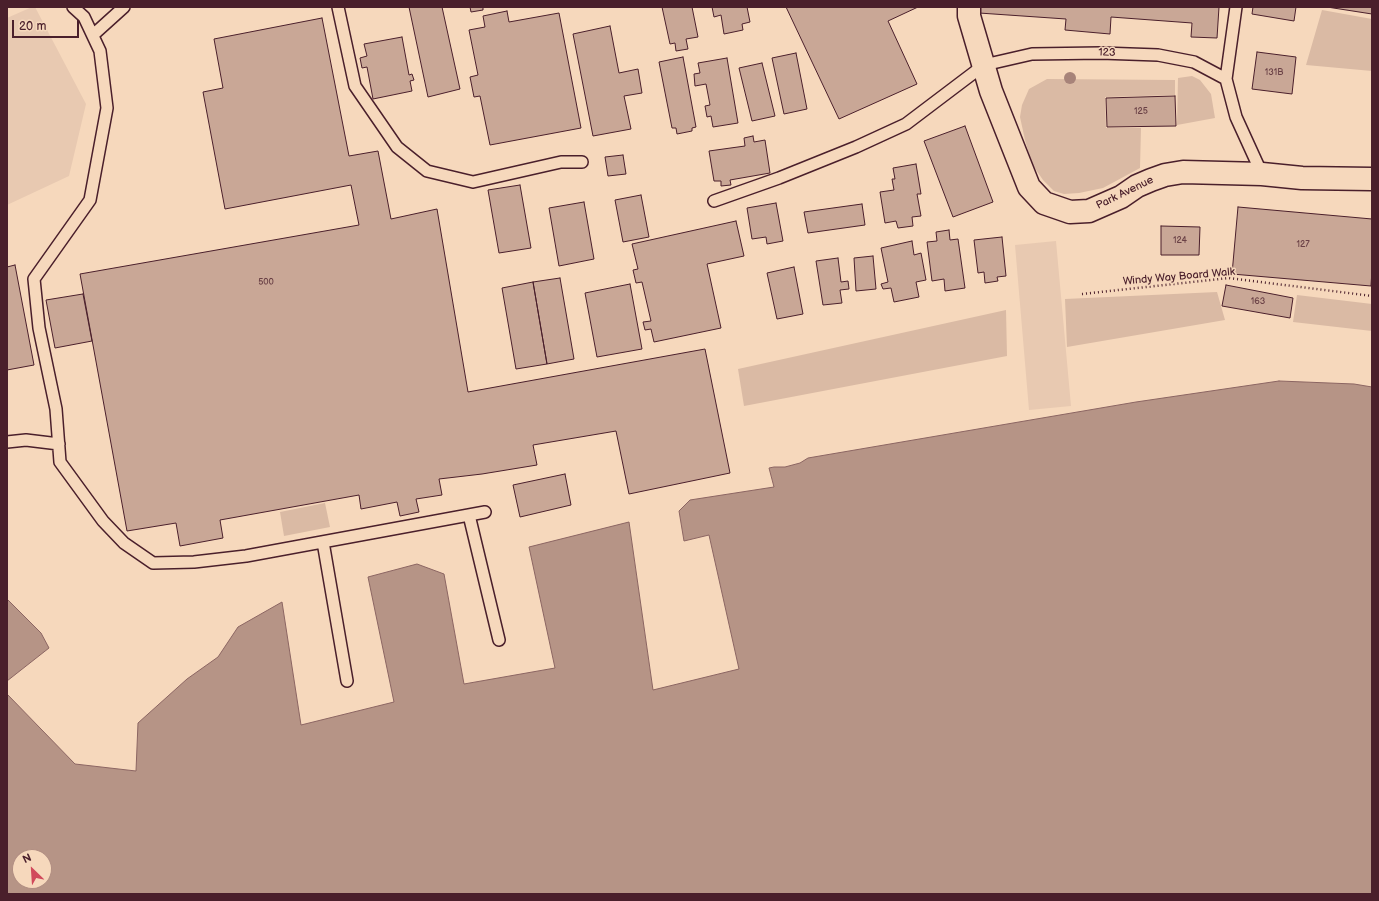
<!DOCTYPE html>
<style>
body{margin:0}
#map{position:relative;width:1379px;height:901px;overflow:hidden;background:#f6d8bc;font-family:"Balsamiq Sans",sans-serif}
canvas{display:block}
.frame{position:absolute;inset:0;border:8px solid #4a1f2b;pointer-events:none}
.north{position:absolute;left:12px;top:849px;width:40px;height:40px;box-sizing:border-box;background:#f6d8bc;border:1px solid #b18e82;border-radius:50%;rotate:335deg;font-size:11px;font-weight:700;line-height:16px;text-align:center;color:#4a1f2b}
.north::after{content:'';display:block;margin:auto;width:14px;height:18px;background:#d1495b;clip-path:polygon(50% 0,100% 100%,50% 72%,0 100%)}
.scale{position:absolute;left:12px;top:20px;width:67px;height:18px;box-sizing:border-box;border:2px solid #4a1f2b;border-top:0;padding-left:5px;font-size:12px;line-height:14px;white-space:nowrap;color:#4a1f2b;-webkit-text-stroke:3px #f6d8bc;paint-order:stroke}
</style>
<div id="map">
<canvas width="1379" height="901"></canvas>
<div class="frame"></div>
<div class="north">N</div>
<div class="scale">20 m</div>
</div>
<script>
const ctx = document.querySelector('canvas').getContext('2d');
ctx.lineJoin = 'round';
function paint(path, color) { ctx.fillStyle = color; ctx.fill(path, 'evenodd'); }
const toPath = rows => new Path2D(rows.map(r => 'M' + r).join(''));
function strokePath(path, color, width, dash) { ctx.strokeStyle = color; ctx.lineWidth = width; ctx.lineCap = dash ? 'butt' : 'round'; ctx.setLineDash(dash || []); ctx.stroke(path); }
function label(font, color, halo, rows, align = 'center') {
  ctx.font = font + ' "Balsamiq Sans",sans-serif'; ctx.lineWidth = 3; ctx.setLineDash([]); ctx.textBaseline = 'middle'; ctx.strokeStyle = halo; ctx.fillStyle = color; for (const [text, x, y, turn = 0] of rows) {
    ctx.save(); ctx.translate(x, y); ctx.rotate((+turn || 0) * Math.PI / 180); ctx.textAlign = isNaN(turn) ? turn : align; if (halo) ctx.strokeText(text, 0, 0); ctx.fillText(text, 0, 0); ctx.restore();
  }
}
const built = toPath([
 [32,7,35,7,86,104,69,176,7,205,7,18],
 [1056,241,1071,406,1029,410,1015,245]
]);
const green = toPath([
 [1322,10,1372,19,1372,71,1306,65],
 [1192,76,1200,80,1211,94,1215,118,1177,125,1178,78],
 [1047,79,1175,80,1175,95,1105,97,1106,128,1141,128,1140,168,1103,188,1079,193,1064,194,1054,191,1043,180,1032,164,1025,140,1020,117,1022,105,1029,89],
 [1217,292,1225,320,1067,347,1065,299],
 [1297,295,1372,304,1372,331,1293,322],
 [1006,310,1007,356,744,406,738,369],
 [325,503,330,527,284,536,280,512]
]);
const water = toPath([
 [1279,381,1354,384,1372,387,1372,894,7,894,7,694,75,764,136,771,138,723,187,679,218,657,238,627,282,602,301,725,394,702,368,577,417,564,444,574,464,684,555,668,529,547,629,522,653,690,739,669,709,535,684,541,679,511,690,500,774,487,769,468,774,467,785,467,800,463,808,458,1136,402,1279,381],
 [20,857,44,857,44,881,20,881,20,857],
 [7,599,41,633,49,648,7,681,7,599]
]);
const building = toPath([
 [409,7,442,7,460,89,428,97,409,7],
 [470,7,483,7,483,10,471,12,470,7],
 [662,7,692,7,698,37,686,39,688,49,676,51,675,43,670,44,662,7],
 [712,7,747,7,750,22,742,24,743,30,724,34,721,15,714,17,712,7],
 [786,7,918,7,888,21,917,84,839,119,786,7],
 [979,7,1219,7,1217,38,1191,37,1192,23,1111,17,1110,34,1065,30,1066,19,979,13,979,7],
 [1253,7,1296,7,1294,21,1252,14,1253,7],
 [1327,7,1372,7,1372,14,1327,7],
 [507,11,509,22,559,13,581,128,490,145,480,96,474,97,470,77,478,75,469,30,485,27,483,16,507,11],
 [322,18,349,156,378,151,391,219,437,209,468,392,705,349,730,473,629,494,616,431,533,445,537,465,482,474,439,479,442,495,416,499,419,512,400,516,397,502,361,509,359,495,220,520,223,538,180,546,176,523,127,531,80,274,359,225,351,185,225,209,203,92,223,88,214,39,322,18],
 [610,26,619,73,638,69,642,93,624,96,631,129,593,136,573,34,610,26],
 [402,37,409,75,412,74,414,80,410,81,412,91,373,99,367,67,362,68,360,58,367,56,364,44,402,37],
 [1257,52,1296,57,1292,94,1252,89,1257,52],
 [796,53,807,109,784,114,772,58,796,53],
 [683,57,696,127,692,128,692,131,677,134,676,128,672,128,659,62,683,57],
 [727,58,738,123,713,127,711,116,707,117,705,106,710,105,706,84,695,86,694,74,700,73,698,63,727,58],
 [762,63,775,116,752,121,739,68,762,63],
 [1175,96,1176,126,1107,127,1106,98,1175,96],
 [965,126,993,202,953,217,924,141,965,126],
 [753,136,754,142,765,140,770,173,730,180,731,185,721,186,721,181,714,181,709,151,745,146,744,138,753,136],
 [623,155,626,174,608,176,605,157,623,155],
 [916,164,921,194,917,194,921,216,912,217,913,226,898,228,896,221,885,223,880,192,894,190,892,179,895,179,893,168,916,164],
 [520,185,531,248,499,253,488,190,520,185],
 [641,195,649,237,623,242,615,200,641,195],
 [584,202,594,259,559,266,549,208,584,202],
 [776,203,783,241,767,244,766,237,752,239,747,208,776,203],
 [862,204,865,225,808,233,804,212,862,204],
 [1238,207,1372,219,1372,270,1371,286,1232,274,1238,207],
 [736,221,744,256,707,264,721,328,654,342,651,329,645,330,643,322,651,321,642,282,636,283,633,270,638,269,632,244,736,221],
 [1161,226,1200,227,1199,255,1161,255,1161,226],
 [949,230,950,240,958,239,965,288,945,291,944,279,932,281,927,242,937,241,936,232,949,230],
 [1002,237,1006,276,997,277,998,281,985,283,984,272,978,273,974,240,1002,237],
 [912,241,914,255,921,253,926,280,916,282,919,297,894,302,891,288,883,289,881,284,888,282,881,248,912,241],
 [873,256,876,289,856,291,854,258,873,256],
 [838,258,841,282,848,281,849,289,840,290,842,303,823,305,816,261,838,258],
 [15,265,34,365,7,370,7,267,15,265],
 [794,267,803,314,777,319,767,273,794,267],
 [560,278,574,359,547,364,533,282,560,278],
 [533,282,547,364,516,369,502,288,533,282],
 [630,284,642,349,597,357,585,293,630,284],
 [1226,285,1293,298,1290,318,1222,306,1226,285],
 [83,294,92,341,55,348,46,300,83,294],
 [565,474,571,505,520,517,513,485,565,474]
]);
const path = toPath([
 [1082,294,1229,278,1372,296]
]);
const lane = toPath([
 [73,7,84,17,100,51,107,108,90,200,34,279,39,328,56,409,60,462,103,521,124,543,153,563,194,562,246,556,485,512],
 [338,7,355,86,397,147,427,171,473,182,561,162,582,162],
 [1236,7,1226,79,1236,117,1262,174],
 [93,35,124,7],
 [714,201,779,178,856,147,906,124,984,65,1032,54,1101,53,1158,55,1194,62,1226,79],
 [7,442,26,440,59,444],
 [469,515,499,640],
 [323,542,347,681]
]);
const street = toPath([
 [969,7,969,16,991,91,1029,187,1044,203,1070,212,1089,211,1121,197,1137,186,1151,180,1165,175,1183,172,1262,174,1302,178,1372,179]
]);
const trees = [
 [1070,78]
];
const numberNames = [
 ["131B",1274,73],
 ["125",1141,112],
 ["124",1180,241],
 ["127",1303,245],
 ["500",266,283],
 ["163",1258,302]
];
const streetNames = [
 ["123",1107,53,2],
 ["Park Avenue",1125,193,-26],
 ["Windy Way Board Walk",1179,277,-5]
];
paint(built, '#e8c9b1');
paint(green, '#dabaa4');
paint(water, '#b69486');
strokePath(water, '#8b6562', 1);
paint(building, '#c9a796');
strokePath(building, '#4a1f2b', 1);
strokePath(lane, '#4a1f2b', 14);
strokePath(street, '#4a1f2b', 25);
strokePath(path, '#4a1f2b', 2.5, [1, 3]);
strokePath(lane, '#f6d8bc', 11);
strokePath(street, '#f6d8bc', 22);
ctx.fillStyle = '#a78379';
for (const [x, y] of trees) { ctx.beginPath(); ctx.arc(x, y, 6, 0, 2 * Math.PI); ctx.fill(); }
label('9px', '#6a4146', null, numberNames);
label('11px', '#4a1f2b', '#f6d8bc', streetNames);
</script>
